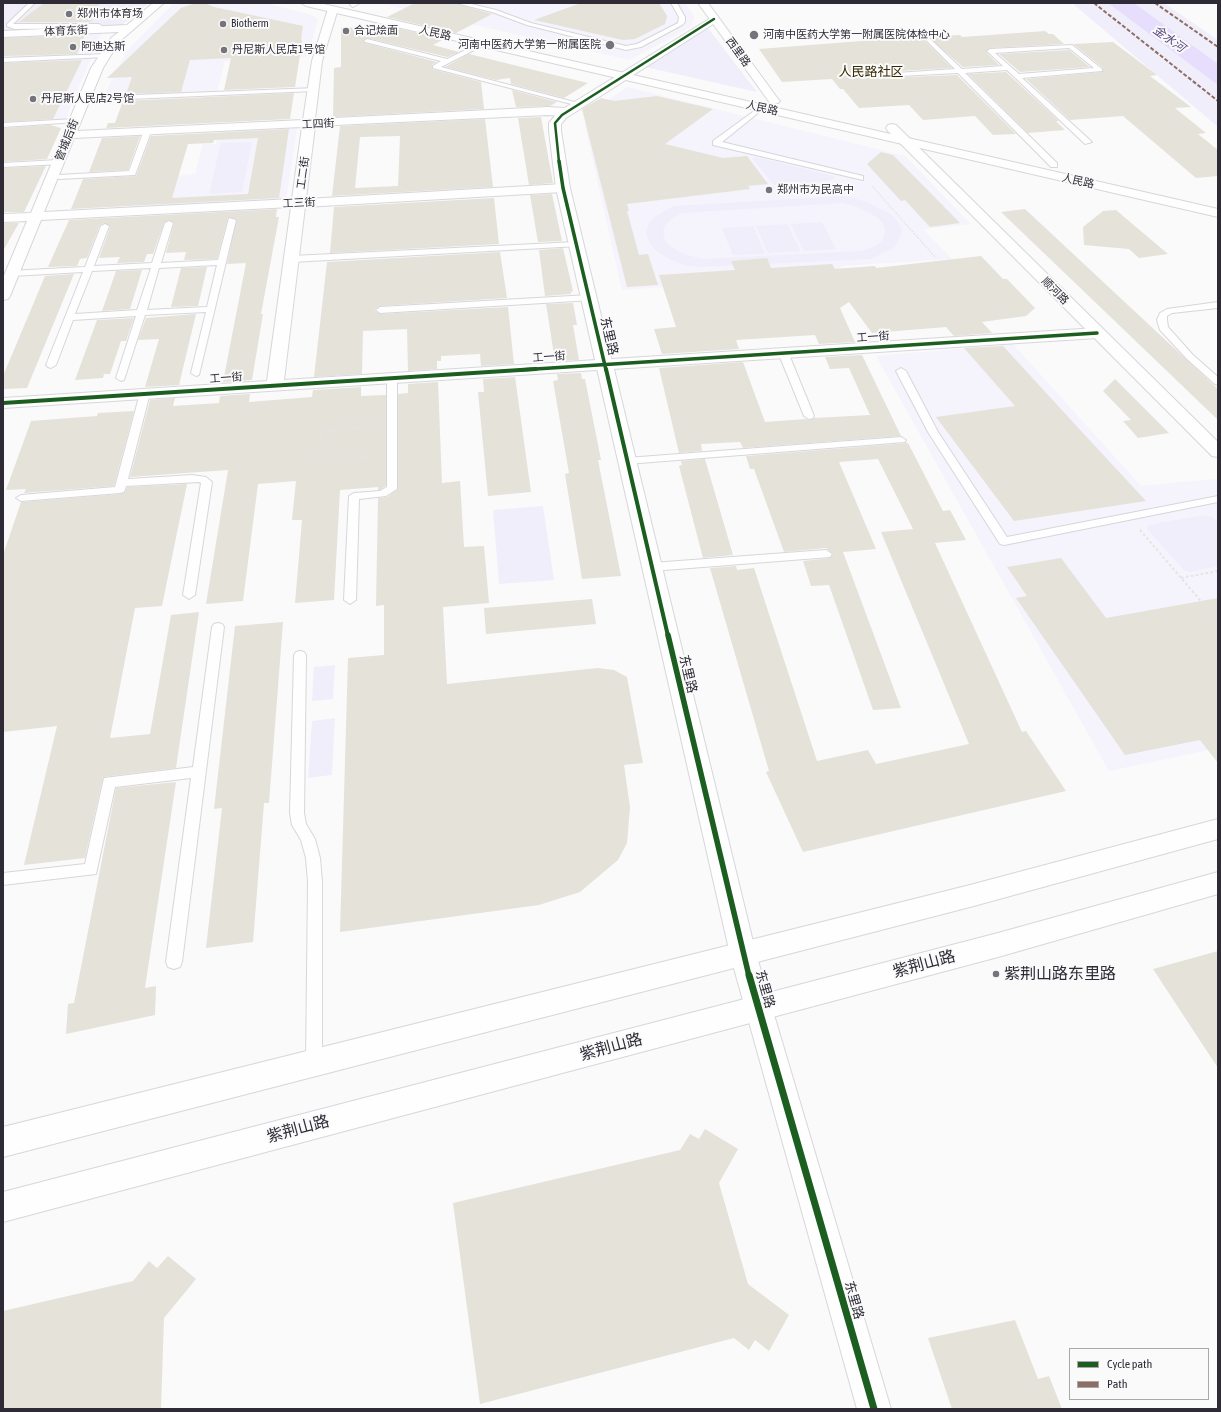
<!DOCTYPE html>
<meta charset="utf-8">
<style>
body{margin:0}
#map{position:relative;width:1221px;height:1412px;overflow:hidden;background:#fafafa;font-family:"Asap Condensed",sans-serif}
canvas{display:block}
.frame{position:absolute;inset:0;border:4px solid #2e2b37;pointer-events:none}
.legend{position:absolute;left:1069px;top:1348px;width:140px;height:52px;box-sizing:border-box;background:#fafafa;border:1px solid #a8a7ac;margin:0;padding:5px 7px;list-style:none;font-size:12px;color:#2e2b37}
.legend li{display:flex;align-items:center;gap:8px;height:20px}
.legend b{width:20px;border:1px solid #a8a7ac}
</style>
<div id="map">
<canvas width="1221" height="1412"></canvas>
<div class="frame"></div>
<ul class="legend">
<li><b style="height:5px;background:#1b5e20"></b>Cycle path</li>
<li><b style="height:5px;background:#8d6e63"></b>Path</li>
</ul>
</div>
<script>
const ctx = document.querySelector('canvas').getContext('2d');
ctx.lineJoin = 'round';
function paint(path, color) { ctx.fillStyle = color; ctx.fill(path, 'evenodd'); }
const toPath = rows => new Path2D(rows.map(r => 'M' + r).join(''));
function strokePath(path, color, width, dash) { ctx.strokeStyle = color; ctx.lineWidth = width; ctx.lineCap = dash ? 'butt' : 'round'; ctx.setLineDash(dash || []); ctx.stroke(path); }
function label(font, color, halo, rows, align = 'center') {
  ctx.font = font + ' "Asap Condensed","Noto Sans SC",sans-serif'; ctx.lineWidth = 4; ctx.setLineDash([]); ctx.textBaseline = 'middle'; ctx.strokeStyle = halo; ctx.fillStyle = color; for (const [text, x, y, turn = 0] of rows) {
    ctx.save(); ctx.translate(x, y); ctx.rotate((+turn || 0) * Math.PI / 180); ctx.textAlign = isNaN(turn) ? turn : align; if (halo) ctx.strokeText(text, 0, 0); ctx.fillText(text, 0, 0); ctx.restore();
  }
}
const built = toPath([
 [174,3,265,3,312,15,318,19,307,57,225,61,217,92,103,97,127,51],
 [378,3,685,3,694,16,692,24,686,30,629,60],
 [102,32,65,120,3,123,3,36],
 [627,87,905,156,971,224,923,229,952,259,840,266,845,275,622,290,585,126,587,114],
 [297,128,286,200,160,207,169,176,195,174,203,144,216,144,219,132],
 [1013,344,1141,486,1214,479,1218,483,1218,748,1109,771,876,356]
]);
const green = toPath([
 [3,3,149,3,122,25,115,27,3,32],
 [1072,3,1164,3,1218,40,1218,127],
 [708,28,757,92,645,67],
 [252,142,242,192,209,194,221,143],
 [756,157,833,176,835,178,828,181,774,185,752,158],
 [844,196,865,201,891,214,898,222,902,231,895,247,871,259,700,267,684,265,669,259,654,249,649,241,646,232,649,223,659,214,674,206],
 [843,203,857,207,877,217,883,223,885,230,882,241,875,246,862,251,702,259,681,253,669,245,665,240,663,232,665,225,673,218,682,213],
 [822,222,836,249,804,251,791,224],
 [787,224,800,251,768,253,756,226],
 [753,226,765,254,733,255,722,228],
 [543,506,554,580,499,584,493,510],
 [1204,515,1212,517,1218,523,1218,566,1190,572,1184,570,1147,529,1149,525],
 [335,665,333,699,312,701,314,667],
 [335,718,332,775,308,778,312,721]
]);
const water = toPath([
 [1108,3,1134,3,1218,64,1218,85]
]);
const building = toPath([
 [44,3,100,3,91,22,19,22],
 [415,3,454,3,492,14,456,33,387,17],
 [581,3,659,3,667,16,665,24,635,39,623,40,534,20],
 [193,4,207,4,214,7,303,26,301,38,302,42,295,87,224,90,231,58,190,60,181,92,126,94,132,77,107,78,181,8],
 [374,23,444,39,433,45,459,52,447,57,367,38,363,41,365,43,437,62,432,65,432,69,481,82,484,109,333,117,334,68,341,67,341,28,367,27],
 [1045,31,1049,34,1053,34,1064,44,990,48,986,52,999,65,963,67,928,37,925,41,952,68,882,72,878,76,880,78,957,75,1016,134,993,135,975,116,923,120,909,105,859,108,843,89,840,89,832,79,782,82,759,49,900,38,960,35,962,37],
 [85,35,77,54,3,56,3,38],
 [1113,42,1157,75,1150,76,1191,107,1175,108,1206,133,1198,134,1218,150,1218,176,1196,178,1123,116,1070,120,1026,79,1102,72,1103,68,1073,44],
 [1069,50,1090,67,1020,72,999,54],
 [469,54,542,72,588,83,564,98,511,84,510,78,496,80,445,67],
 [82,60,53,119,3,122,3,63],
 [1006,72,1059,121,1056,121,1065,130,1028,133,968,74],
 [512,90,557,102,550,106,516,107],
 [294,93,290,119,106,128,108,123,115,123,123,101],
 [657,96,713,109,665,144,723,158,747,156,768,184,748,186,750,189,627,204,629,211,627,211,639,255,648,254,658,285,627,287,582,109,601,98,614,101],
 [541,117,553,183,529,185,518,118],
 [485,119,493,187,332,196,340,126],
 [400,136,398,186,355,188,360,137],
 [50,125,61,128,47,159,3,162,3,128],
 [289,129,279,198,71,209,83,179,136,176,151,136],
 [258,138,248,194,172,198,188,144,213,143,214,140],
 [140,136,128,170,89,172,102,138],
 [881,152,893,155,960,223,930,227,905,200,901,201,867,164],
 [46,166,24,212,3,212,3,168],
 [552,194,562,241,538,242,530,195],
 [494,198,499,244,330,253,334,207],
 [277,209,276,217,279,217,261,314,263,314,252,380,223,382,246,263,227,264,236,219,228,218,217,259,184,260,186,252,166,253,174,223,170,220,164,223,153,254,147,254,144,262,117,263,120,257,99,258,110,227,104,223,100,225,87,258,80,259,77,266,48,267,69,220],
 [1025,209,1218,389,1218,420,1001,212],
 [1116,210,1168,254,1139,258,1129,249,1084,245,1083,227,1103,211],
 [3,223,19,223,3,251],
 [563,248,573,291,571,292,571,294,545,296,539,250],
 [500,252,507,298,380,306,374,310,380,314,508,307,514,364,481,366,480,354,441,356,441,361,437,361,437,369,408,371,407,329,363,331,362,374,314,377,327,262],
 [981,256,1003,279,1007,279,1035,308,1026,316,982,322,992,333,954,336,946,327,872,333,849,302,840,308,855,342,819,344,815,335,736,340,739,349,662,354,654,329,676,327,659,275,735,270,731,261,767,258,771,268,832,264,835,269,875,266,876,268],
 [207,267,198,306,171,307,181,268],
 [142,270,130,309,102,311,116,271],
 [74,274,27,388,3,389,3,376,45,276],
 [573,303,577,325,573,325,579,360,555,361,546,304],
 [196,314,179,385,145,387,159,339,138,340,146,318],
 [134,318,126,341,121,341,110,374,104,374,103,378,75,380,97,320],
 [1003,346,1082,432,1146,501,1014,521,936,417,1015,406,964,348],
 [862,355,901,436,743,448,740,442,701,444,702,451,679,453,659,368,743,362,765,422,806,419,809,420,814,418,870,415,849,368,830,369,825,357],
 [581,373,582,379,585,379,601,460,598,460,621,576,582,579,565,474,569,473,553,381,558,380,557,374],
 [515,377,531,492,488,496,478,392,484,392,483,379],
 [1115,379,1169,433,1138,438,1123,421,1131,420,1103,391],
 [438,382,442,483,460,481,464,547,484,546,489,603,443,607,447,684,598,668,614,670,627,677,643,763,624,765,630,807,627,843,618,860,580,892,539,905,340,932,348,658,384,655,384,605,376,606,378,498,387,497,398,489,398,394,408,393,408,384],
 [361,387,361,396,386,395,386,486,380,490,378,490,378,487,340,490,334,600,295,603,302,520,292,520,296,481,258,484,243,601,206,604,228,470,130,477,150,400,175,398,173,406,219,403,220,396,250,394,249,402,312,397,313,390],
 [134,411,114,486,24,493,26,489,6,490,31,421,97,416,98,413],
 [908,443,943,511,950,510,966,540,935,543,1022,732,1026,731,1066,791,803,852,766,772,769,771,710,568,736,566,737,570,754,568,817,761,868,750,876,764,969,744,881,532,913,529,878,459,839,462,876,549,843,552,901,708,873,710,829,585,811,586,803,561,830,558,833,554,826,548,784,552,754,469,750,469,746,456],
 [705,459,733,555,703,558,679,466,682,465,681,461],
 [187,484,162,606,135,608,110,738,150,734,171,615,199,612,176,768,103,777,85,858,24,865,57,726,3,732,3,555,21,502,120,494,125,492,127,487],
 [1061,558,1106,618,1218,598,1218,763,1200,740,1125,755,1016,598,1027,596,1007,567],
 [592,599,596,624,486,634,484,608],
 [283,622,269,803,264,803,253,942,206,948,222,808,214,809,235,626],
 [176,782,145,988,156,986,155,1015,66,1034,68,1004,74,1003,116,788],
 [1218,951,1218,1068,1153,969],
 [705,1129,738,1149,719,1183,748,1284,789,1315,769,1351,755,1340,749,1350,734,1338,480,1404,453,1203,680,1150,690,1134,699,1139],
 [168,1256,196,1279,164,1318,161,1409,3,1409,3,1311,133,1281,149,1261,157,1268],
 [1015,1320,1038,1379,1049,1376,1062,1409,952,1409,928,1338]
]);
const pathFar1 = toPath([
 [872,186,936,258]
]);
const path = toPath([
 [375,427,321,431,319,460,375,456],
 [1140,530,1218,621],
 [1181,578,1218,571]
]);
const lane = toPath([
 [29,3,35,3,13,24,99,24,102,26,99,28,14,29,7,26,7,24,29,3],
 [352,3,360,3,353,7,350,5,352,3],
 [456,3,467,3,496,10,531,23,626,46,637,44,678,23,679,17,671,3,677,3,685,17,685,22,682,25,641,47,626,50,527,25,492,12,456,3],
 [929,38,962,69,1003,66,988,52,987,51,990,49,1072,45,1102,69,1102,71,1022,78,1092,142,1085,144,1007,70,965,73,1057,163,1057,167,1051,167,958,73,880,77,879,76,882,74,955,69,926,40,929,38],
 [1069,48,1094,68,1019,74,995,53,1069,48],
 [367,39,447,59,480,43,484,43,484,45,441,67,582,104,579,106,433,68,433,66,441,61,365,42,364,41,367,39],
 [107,54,108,55,105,57,3,62,3,58,107,54],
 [316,88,316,90,314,91,84,101,81,99,84,97,316,88],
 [761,106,764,108,763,109,722,142,863,176,863,180,713,145,713,141,761,106],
 [75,119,77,120,77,122,3,127,3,123,75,119],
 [144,130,151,132,135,175,59,179,55,177,59,175,129,171,144,130],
 [58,160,62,162,61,164,3,167,3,163,58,160],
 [229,218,236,220,199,375,196,376,191,373,206,312,145,315,124,380,121,381,116,378,136,316,73,320,56,365,51,368,48,367,46,365,83,272,12,276,8,273,9,271,85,267,101,226,105,224,109,226,94,266,152,263,165,223,169,221,173,223,161,263,218,260,229,218],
 [217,265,207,307,147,310,159,268,217,265],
 [151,268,137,310,75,314,92,271,151,268],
 [576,242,579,242,579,246,292,262,288,259,292,256,576,242],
 [589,295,592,296,592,300,380,313,376,310,380,307,589,295],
 [1218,302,1218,308,1172,313,1167,316,1167,320,1168,327,1193,355,1218,377,1218,385,1215,384,1187,359,1160,330,1157,320,1160,313,1167,309,1218,302],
 [783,349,788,352,814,416,813,418,809,419,804,416,778,352,783,349],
 [901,368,906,371,938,432,1007,537,1218,496,1218,502,1004,545,1000,544,928,432,896,371,901,368],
 [392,374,397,377,397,489,386,496,359,499,356,600,350,604,344,600,349,496,354,493,380,491,387,487,387,377,392,374],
 [145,390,150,393,128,479,192,475,206,477,212,482,195,595,189,599,183,595,201,483,199,482,126,486,124,492,120,493,21,501,16,498,21,495,115,487,140,393,145,390],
 [901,437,906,440,905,442,627,464,622,461,627,458,901,437],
 [826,550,832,554,830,557,652,571,646,567,652,563,826,550],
 [218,623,222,624,224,627,182,962,180,967,174,969,168,967,166,962,191,778,115,787,96,874,3,885,3,873,85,864,104,778,193,767,212,627,214,624,218,623],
 [300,651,304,652,306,655,304,813,306,824,315,839,320,858,322,882,322,1063,320,1069,314,1071,308,1069,306,1063,308,882,306,858,301,840,292,825,290,813,294,655,296,652,300,651]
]);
const street = toPath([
 [153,3,164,3,119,42,103,68,77,131,303,120,312,61,328,9,333,6,338,9,322,61,315,119,547,107,566,108,572,112,566,116,547,115,315,126,306,199,563,184,570,188,563,192,305,207,284,380,1097,328,1103,330,1105,333,1103,336,1097,338,3,408,3,398,267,381,291,207,41,220,10,296,8,299,3,300,3,278,27,221,3,222,3,214,31,213,91,68,111,38,119,32,3,37,3,31,127,25,153,3],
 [302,127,292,199,44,212,74,138,302,127],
 [698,3,708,3,778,99,780,101,778,103,770,103,698,3],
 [743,942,752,946,756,954,891,1409,857,1409,730,954,734,946,743,942]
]);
const secondary = toPath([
 [714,16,718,17,719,19,718,21,566,118,561,124,561,131,570,188,756,954,752,962,743,966,734,962,730,954,556,188,549,131,549,123,558,112,714,16],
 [892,124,896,125,1218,442,1218,457,1212,456,888,131,886,128,888,125,892,124]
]);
const primary = toPath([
 [301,3,319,3,1218,209,1218,217,306,6,301,3],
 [1218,819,1218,839,970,907,3,1157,3,1127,970,885,1218,819],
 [1218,872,1218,894,998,957,3,1222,3,1192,998,933,1218,872]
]);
const quiet = toPath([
 [1094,3,1218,101],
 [1155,3,1218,47]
]);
const cyclewayFar4 = toPath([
 [559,162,555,123,562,115,714,19]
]);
const cyclewayFar3 = toPath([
 [559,161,563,188,606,370],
 [520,370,1097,333]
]);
const cyclewayFar2 = toPath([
 [606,369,668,636],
 [3,403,536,369]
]);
const cyclewayFar1 = toPath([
 [668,635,749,976]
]);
const cycleway = toPath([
 [749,975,874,1409]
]);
const markers = [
 [69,14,4,"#75737b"],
 [223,24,4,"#75737b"],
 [346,31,4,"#75737b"],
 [754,35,5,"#75737b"],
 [610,45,5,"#75737b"],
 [73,47,4,"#75737b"],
 [224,50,4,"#75737b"],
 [33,99,4,"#75737b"],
 [769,190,4,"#75737b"],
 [996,974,4,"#75737b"]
];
const farPoinames = [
 ["郑州市体育场",77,14],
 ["Biotherm",231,24],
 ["合记烩面",354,31],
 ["河南中医药大学第一附属医院体检中心",763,35],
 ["河南中医药大学第一附属医院",601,45,"right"],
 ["阿迪达斯",81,47],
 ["丹尼斯人民店1号馆",232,50],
 ["丹尼斯人民店2号馆",41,99],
 ["郑州市为民高中",777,190]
];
const farStreetnames = [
 ["体育东街",66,31,-3],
 ["人民路",435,33,13],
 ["西里路",738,52,54],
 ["人民路",762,108,13],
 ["工四街",318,124,-3],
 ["管城后街",67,140,-68],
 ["工二街",303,173,-82],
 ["人民路",1078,181,13],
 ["工三街",299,203,-3],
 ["顺河路",1055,291,45],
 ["工一街",873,337,-4],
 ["工一街",549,357,-4],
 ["工一街",226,378,-4]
];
const farWaternames = [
 ["金水河",1169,39,36]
];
const farQuarternames = [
 ["人民路社区",871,72]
];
const streetNames = [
 ["东里路",609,336,77],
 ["东里路",688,674,77],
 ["东里路",765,989,74],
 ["东里路",854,1300,74]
];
const nearStreetnames = [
 ["紫荆山路",924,964,-15],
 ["紫荆山路",611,1047,-15],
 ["紫荆山路",298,1129,-15]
];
const nearPoinames = [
 ["紫荆山路东里路",1004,974]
];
paint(built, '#f5f3fc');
paint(green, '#f1eefb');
paint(water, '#e6defc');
paint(building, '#e5e2da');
strokePath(lane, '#d7d6db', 2);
strokePath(street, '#d7d6db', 2);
strokePath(secondary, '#d7d6db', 2);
strokePath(primary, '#d7d6db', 2);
strokePath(pathFar1, '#e4e4e4', 1.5, [1.5, 1.5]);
strokePath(path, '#e4e4e4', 2, [2.5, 2.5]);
paint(lane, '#fefefe');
paint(street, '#fefefe');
paint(secondary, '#fefefe');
paint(primary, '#fefefe');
strokePath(quiet, '#8d6e63', 2, [4, 2]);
strokePath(cyclewayFar4, '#1b5e20', 2.5);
strokePath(cyclewayFar3, '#1b5e20', 3.5);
strokePath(cyclewayFar2, '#1b5e20', 4);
strokePath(cyclewayFar1, '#1b5e20', 5.5);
strokePath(cycleway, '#1b5e20', 7);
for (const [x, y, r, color] of markers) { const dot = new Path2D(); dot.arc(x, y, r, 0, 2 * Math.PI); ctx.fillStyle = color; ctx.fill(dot); strokePath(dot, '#fafafa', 1.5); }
label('11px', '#2e2b37', '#fafafa', farPoinames, 'left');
label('11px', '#2e2b37', '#fafafa', farStreetnames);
label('italic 12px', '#5c4a81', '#fafafa', farWaternames);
label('13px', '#352a00', '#fafafa', farQuarternames);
label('13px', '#2e2b37', '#fafafa', streetNames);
label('16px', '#2e2b37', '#fafafa', nearStreetnames);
label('16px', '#2e2b37', '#fafafa', nearPoinames, 'left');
</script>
